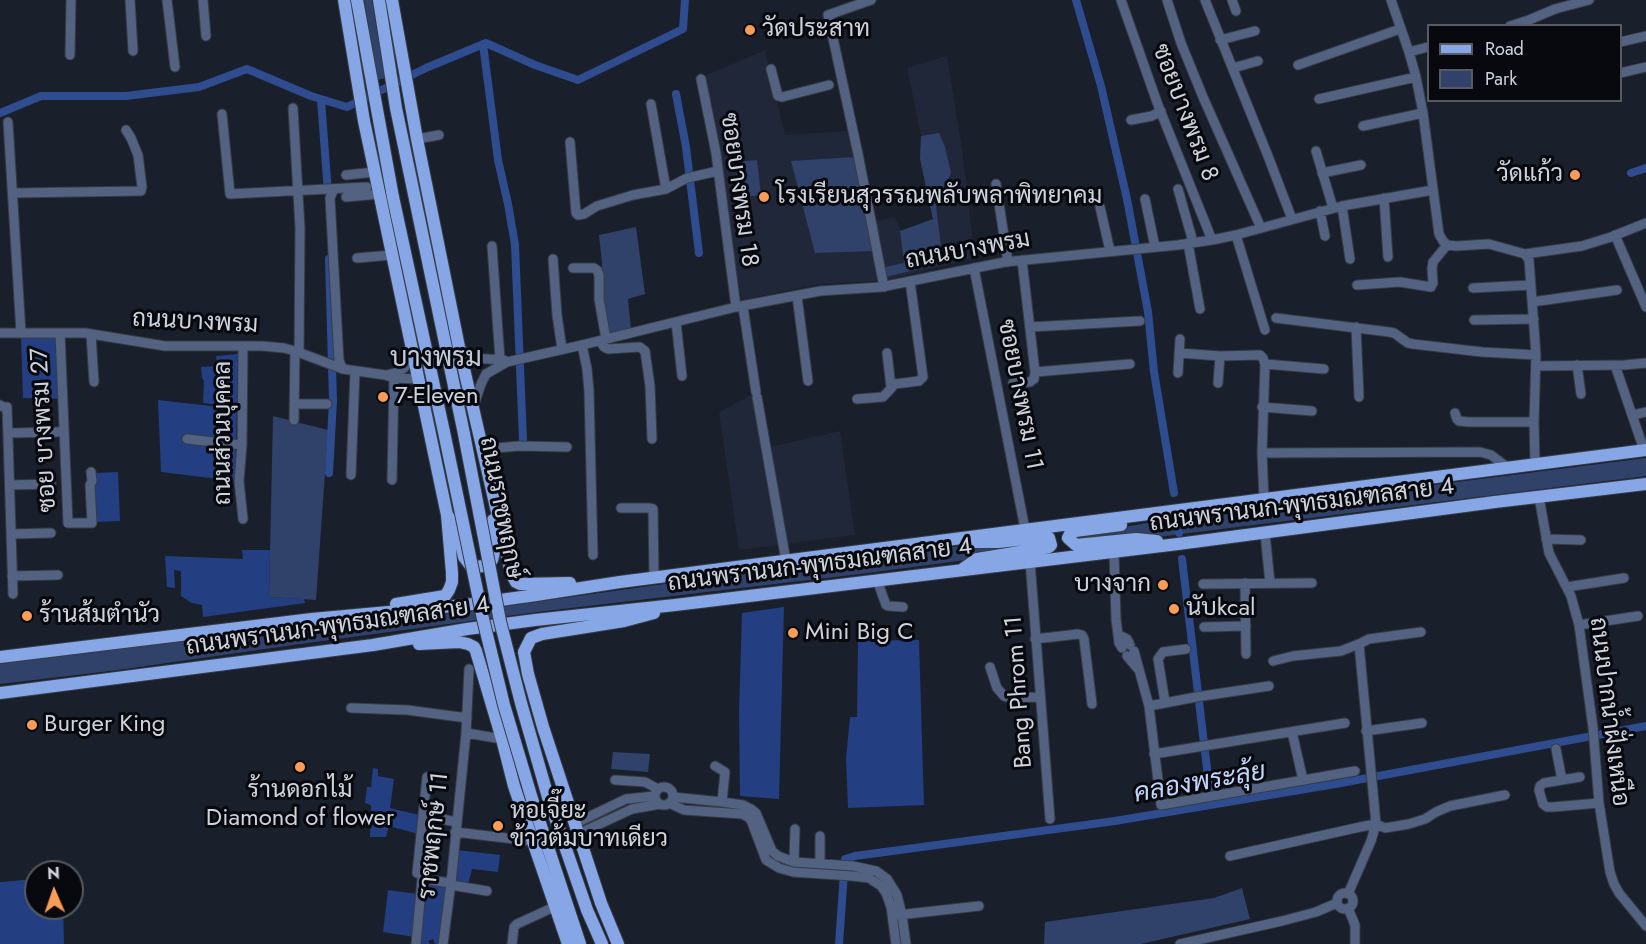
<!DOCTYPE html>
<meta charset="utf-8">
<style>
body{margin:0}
#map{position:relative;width:1646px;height:944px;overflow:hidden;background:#191f2b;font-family:Jost,sans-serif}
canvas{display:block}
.legend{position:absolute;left:1427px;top:24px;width:195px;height:78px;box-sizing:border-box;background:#07090e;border:2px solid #575a60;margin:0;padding:8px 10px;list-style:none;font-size:18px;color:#cfd3db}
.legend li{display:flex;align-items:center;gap:12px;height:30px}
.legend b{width:30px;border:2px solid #575a60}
.north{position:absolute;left:24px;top:860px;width:60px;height:60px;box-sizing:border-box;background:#07090e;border:2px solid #575a60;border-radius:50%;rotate:358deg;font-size:16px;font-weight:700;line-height:24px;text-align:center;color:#cfd3db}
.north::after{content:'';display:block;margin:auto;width:21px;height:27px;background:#fd9c56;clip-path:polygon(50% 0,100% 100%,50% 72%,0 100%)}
</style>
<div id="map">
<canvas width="1646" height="944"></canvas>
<ul class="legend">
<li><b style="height:8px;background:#87a6e5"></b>Road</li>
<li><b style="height:16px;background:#30426a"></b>Park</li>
</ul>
<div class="north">N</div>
</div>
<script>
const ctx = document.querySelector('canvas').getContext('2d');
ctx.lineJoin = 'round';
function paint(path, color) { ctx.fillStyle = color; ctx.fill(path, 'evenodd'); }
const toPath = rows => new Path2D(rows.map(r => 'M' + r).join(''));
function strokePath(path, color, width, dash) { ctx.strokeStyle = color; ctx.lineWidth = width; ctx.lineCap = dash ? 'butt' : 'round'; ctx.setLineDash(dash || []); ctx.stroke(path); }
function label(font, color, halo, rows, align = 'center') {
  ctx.font = font + ' Jost,Sarabun,sans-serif'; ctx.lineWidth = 6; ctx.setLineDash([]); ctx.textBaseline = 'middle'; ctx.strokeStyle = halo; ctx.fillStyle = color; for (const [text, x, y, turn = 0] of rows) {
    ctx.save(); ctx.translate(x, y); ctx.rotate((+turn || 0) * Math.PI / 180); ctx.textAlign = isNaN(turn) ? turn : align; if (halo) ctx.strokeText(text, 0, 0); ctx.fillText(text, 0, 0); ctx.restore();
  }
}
const built = toPath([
 [765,50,785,135,850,131,878,281,819,284,742,300,735,263,720,148,704,76],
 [947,56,962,149,975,258,887,280,876,221,895,217,901,231,933,219,920,159,921,136,907,68],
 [753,394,770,447,840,431,855,535,739,550,719,412]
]);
const green = toPath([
 [364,0,372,0,385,78,377,80],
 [939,133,945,147,951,173,936,206,943,263,886,277,885,267,904,263,900,231,933,219,920,159,921,136],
 [855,157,874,251,815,253,791,161],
 [757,160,761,195,739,198,735,162],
 [636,227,645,294,628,299,631,329,607,334,600,296,602,263,599,235],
 [273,416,328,430,316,600,269,597],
 [1646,458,1646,476,1158,537,1075,542,1074,537,1082,534,1153,522,1244,509],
 [1044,541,966,560,860,574,537,612,293,645,118,670,0,684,0,660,118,646,253,634,357,622,462,612,780,568,952,547],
 [613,752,650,754,648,772,611,769],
 [1242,888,1250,919,1141,944,1044,944,1045,922,1214,898]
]);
const forest = toPath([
 [21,338,57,338,60,399,23,398],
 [238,354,238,407,203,403,204,381,202,378,201,367,217,366,216,356],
 [158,400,237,409,236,440,184,434,182,442,238,449,235,481,161,472],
 [118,472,120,521,95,522,94,473],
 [242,550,270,550,269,597,304,599,305,603,203,617,202,605,192,603,181,596,181,571,174,570,175,588,167,587,165,556,243,559],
 [784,607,779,799,740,796,739,712,742,613],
 [919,640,924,805,848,808,846,759,850,717,857,717,858,641],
 [373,768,378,769,378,776,394,779,390,808,419,815,418,834,389,826,386,837,370,837,371,805,365,803,367,787,371,787],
 [457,850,500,855,498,872,472,869,468,885,454,882],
 [36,879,36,908,63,908,64,944,0,944,0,882],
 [424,883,448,885,440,944,435,944,433,939,428,941,430,944,416,944],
 [388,890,418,894,414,937,383,932]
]);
const canal = toPath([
 [1076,0,1101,86,1127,199,1148,312,1154,372,1174,493],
 [483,44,498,160,508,204,515,245,523,440],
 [676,94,686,147,699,253],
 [321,100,328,193],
 [0,113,41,96,126,96,199,87,247,69,311,96,347,107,426,68,486,43,535,65,578,80,683,29,685,0],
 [1631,173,1646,168],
 [329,259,333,401,329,473],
 [1178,520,1179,533],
 [1182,559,1211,802],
 [839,944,845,859,855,856,1115,821,1341,783,1646,726]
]);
const minor = toPath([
 [130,0,133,51],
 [167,0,175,67],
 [203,0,206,36],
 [871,0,828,15,858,154,884,287],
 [1121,0,1158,105,1212,240],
 [1167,0,1181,43,1203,97,1261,228],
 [1205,0,1268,156,1292,219],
 [1232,0,1236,11],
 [1391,0,1409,52,1416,77,1423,113,1439,234,1443,241,1447,245,1456,246,1489,244,1525,254,1582,246,1611,237,1646,223],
 [1510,26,1529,20,1555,9,1589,0],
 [1220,40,1255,31],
 [1620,42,1646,36],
 [1409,52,1428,47],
 [70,55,71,0],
 [1298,65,1400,29],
 [1233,68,1258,61],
 [771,69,778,96,782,97,829,85],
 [1620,73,1646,67],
 [701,79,716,153,736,307],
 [1319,99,1416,77],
 [651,104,666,189],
 [293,108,300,228,299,352],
 [222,114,230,194,367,187],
 [1131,120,1152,116,1161,111],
 [8,122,21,333],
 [1363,126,1423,113],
 [417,139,439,135],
 [570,142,576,213,578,215,584,214,597,206,633,195,666,189,687,178,718,171],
 [1316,151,1333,208],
 [1322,173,1361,165],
 [346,175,375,172],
 [996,184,1008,262],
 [334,189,330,198,339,361,343,369],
 [1178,189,1193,242],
 [13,193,141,191,142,187,138,155,131,138,126,130],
 [346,197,380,194],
 [1384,198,1388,257],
 [1145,199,1155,247],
 [1342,206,1350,259],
 [1100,207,1110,251],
 [1320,211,1325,236],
 [1236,235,1265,330],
 [1615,235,1646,307],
 [1188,243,1200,309],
 [492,246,500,360],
 [1525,254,1529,260,1536,355,1534,422,1535,464],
 [357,258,392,255],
 [553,259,557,315,562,349],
 [573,268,594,268,597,270,599,275,599,299,606,339],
 [974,268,1025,529],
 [1357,285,1400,282,1431,287,1433,283,1432,269,1433,262,1447,245],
 [1473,288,1531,285],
 [797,296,808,381],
 [1532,302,1617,290],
 [743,307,756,392],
 [1276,318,1389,332,1394,333,1408,343,1413,344,1482,352,1536,355],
 [1474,320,1534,319],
 [676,322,682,376],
 [1030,327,1140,321],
 [1356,327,1359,397],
 [0,333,85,333,165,346,262,346,284,348,295,351,343,369,385,375,394,378,418,379],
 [60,333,68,523,92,523,90,485,92,481,91,472],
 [91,334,94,382],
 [600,341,604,347,608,349,640,347,645,351,650,386,652,439],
 [582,345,587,369,589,391,593,555],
 [243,347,242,445,239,481,243,519],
 [459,347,472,358,504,360],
 [887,353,891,387],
 [1179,353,1220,356,1260,355,1263,358,1265,364,1262,453,1264,499],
 [1265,364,1324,369],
 [1577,365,1581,394],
 [1615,365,1644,450],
 [1536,366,1624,365,1645,363],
 [1035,372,1130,364],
 [1178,373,1180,339],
 [387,375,398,372,404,368,413,356],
 [1013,383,1030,382,1034,379,1035,372,1022,260],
 [1218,383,1220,356],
 [757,397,786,561],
 [857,399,883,397,895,384,919,381,923,377,910,281],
 [294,404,327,404],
 [0,405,3,407,7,407,13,594],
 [1262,407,1312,411],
 [473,408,481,384,486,374,507,362,582,345,736,307,820,291,881,287,1005,262,1178,245,1212,240,1236,235,1342,206,1433,190],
 [1455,413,1457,419,1459,421,1468,422,1534,422],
 [1633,415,1646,412],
 [294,420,295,351],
 [9,433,58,432],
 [187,439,242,445],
 [484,449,519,446,567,447],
 [1262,453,1480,452,1491,455,1507,467],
 [351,475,355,371],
 [392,480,394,378],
 [11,485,51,484],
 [1539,497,1549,553,1571,596,1579,625,1593,728,1599,803,1610,872,1614,884,1619,893,1646,926],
 [621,508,650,508,653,509,654,577],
 [1265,533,1270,583],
 [11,534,51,533],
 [1546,539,1581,540],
 [1114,552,1116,619,1119,643,1122,648],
 [1030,561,1050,819],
 [12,576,58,575],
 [877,580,886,605,888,606,903,607],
 [1245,583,1246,654],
 [1203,584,1312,583],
 [1567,587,1624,578],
 [1579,625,1638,616],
 [1204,627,1246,626],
 [1119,635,1127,639,1130,645],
 [1035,639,1078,634,1082,635,1084,639,1092,704],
 [1134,651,1149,706,1161,805,1355,771],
 [1127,656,1138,669],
 [1273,661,1293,656,1341,651,1359,644,1369,639,1421,632],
 [990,667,997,688,1004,696,1010,698,1040,697],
 [1165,702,1158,659,1163,652,1186,649],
 [1149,706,1196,697,1269,686],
 [351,708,407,710,467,718],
 [1366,731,1422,723],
 [1292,732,1303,780],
 [466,733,502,739],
 [1556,749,1562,780],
 [1154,754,1345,723],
 [715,766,725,772,722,802],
 [1580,777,1544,783,1540,786,1539,790,1543,804,1547,807,1553,807,1599,803],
 [615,780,645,782,658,789],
 '655 796a9 9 0 1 1 18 0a9 9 0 1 1-18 0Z',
 [673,797,722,802,743,805,751,809,756,813,772,851,778,856,794,862,853,866,876,871,887,879,897,895,902,915,906,944],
 [669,803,684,810,742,814,748,817,751,820,766,860,779,868,793,872,852,876,869,878,881,886,886,893,891,907,896,944],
 [423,815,427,777],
 [574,824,626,799,655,796],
 [455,832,531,841],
 [578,834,632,809,660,804],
 [1230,856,1360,827,1376,824,1385,828,1409,824,1425,819,1436,812,1450,806,1505,795],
 [794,862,795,829],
 [820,863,820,836],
 [417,873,423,815,456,822],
 [451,885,487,891],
 '1337 901a8 8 0 1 1 16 0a8 8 0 1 1-16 0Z',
 [1348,894,1371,841,1376,824,1359,644],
 [1348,908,1355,925,1355,944],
 [898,915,979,906],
 [416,944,422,879,451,883],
 [443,944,451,883,466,733,469,669],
 [512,944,514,927,517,924,554,907],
 [1180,944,1282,921,1316,912,1337,903]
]);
const major = toPath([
 [344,0,364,121,447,515,452,573,452,582,449,590,445,596,396,604],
 [357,0,393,197,444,432],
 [379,0,396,108,464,434],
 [392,0,417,139,459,347,511,573,516,582,520,584,570,583],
 [447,515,457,527,464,557,470,565,474,567,484,566,492,560,494,552,493,520],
 [1121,525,1075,531,1071,532,1068,538,1076,545,1136,539,1157,541],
 [963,569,977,559,1038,549,1049,547,1051,545,1049,538,1044,537,998,542,975,542],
 [419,644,459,642,468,644,474,647,476,651,502,739,514,786,568,944],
 [0,657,312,619,465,605,536,595,620,582,1646,450],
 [0,693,373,645,467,629,535,620,675,605,1178,544,1495,502,1646,484],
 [548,797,587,910,602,944],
 [532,799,580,944],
 [618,944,601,903,543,727,528,674,524,652,531,638,542,634,624,621,654,613]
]);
const majorBridge = toPath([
 [444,432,483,619,504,705,532,799],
 [464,434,500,621,521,703,548,797]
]);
const markers = [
 [750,30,6,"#fd9c56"],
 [1575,175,6,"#fd9c56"],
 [764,197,6,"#fd9c56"],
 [383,397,6,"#fd9c56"],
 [1163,585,6,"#fd9c56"],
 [1174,609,6,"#fd9c56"],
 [27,616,6,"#fd9c56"],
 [793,633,6,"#fd9c56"],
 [32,725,6,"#fd9c56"],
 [300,767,6,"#fd9c56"],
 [498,826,6,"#fd9c56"]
];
const poiNames = [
 ["วัดประสาท",762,30],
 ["วัดแก้ว",1563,175,"right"],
 ["โรงเรียนสุวรรณพลับพลาพิทยาคม",776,197],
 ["7-Eleven",395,397],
 ["บางจาก",1151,585,"right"],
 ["นับkcal",1186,609],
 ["ร้านส้มตำนัว",39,616],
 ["Mini Big C",805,633],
 ["Burger King",44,725],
 ["ร้านดอกไม้",300,791,"center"],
 ["Diamond of flower",300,819,"center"],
 ["หอเจี๊ยะ",510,812],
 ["ข้าวต้มบาทเดียว",510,840]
];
const streetNames = [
 ["ซอยบางพรม 8",1184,113,69],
 ["ซอยบางพรม 18",738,190,82],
 ["ถนนบางพรม",968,251,-10],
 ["ถนนบางพรม",195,323,3],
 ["ซอยบางพรม 11",1019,395,79],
 ["ซอย บางพรม 27",45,430,-93],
 ["ถนนส่วนบุคคล",224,433,-90],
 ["ถนนพรานนก-พุทธมณฑลสาย 4",1302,506,-7],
 ["ถนนราชพฤกษ์",500,508,79],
 ["ถนนพรานนก-พุทธมณฑลสาย 4",820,566,-7],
 ["ถนนพรานนก-พุทธมณฑลสาย 4",338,627,-8],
 ["Bang Phrom 11",1020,692,-94],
 ["ถนนปากน้ำฝั่งเหนือ",1608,712,83],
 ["ราชพฤกษ์ 11",435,836,-84]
];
const waterNames = [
 ["คลองพระลุ้ย",1200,784,-10]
];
const quarterNames = [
 ["บางพรม",436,359]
];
paint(built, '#1f2739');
paint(green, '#30426a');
paint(forest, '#233f81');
strokePath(canal, '#2f4c8f', 8);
strokePath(minor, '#363c47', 11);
strokePath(major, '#363c47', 14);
strokePath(minor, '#536281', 9);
strokePath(major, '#87a6e5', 12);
strokePath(majorBridge, '#363c47', 14, []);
strokePath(majorBridge, '#87a6e5', 12);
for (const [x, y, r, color] of markers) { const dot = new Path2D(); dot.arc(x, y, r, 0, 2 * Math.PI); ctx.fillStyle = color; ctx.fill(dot); strokePath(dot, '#07090e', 2); }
label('24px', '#cfd3db', '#07090e', poiNames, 'left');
label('24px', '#cfd3db', '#07090e', streetNames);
label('italic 26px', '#c2d5fc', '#07090e', waterNames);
label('27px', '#c2cada', '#07090e', quarterNames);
</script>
